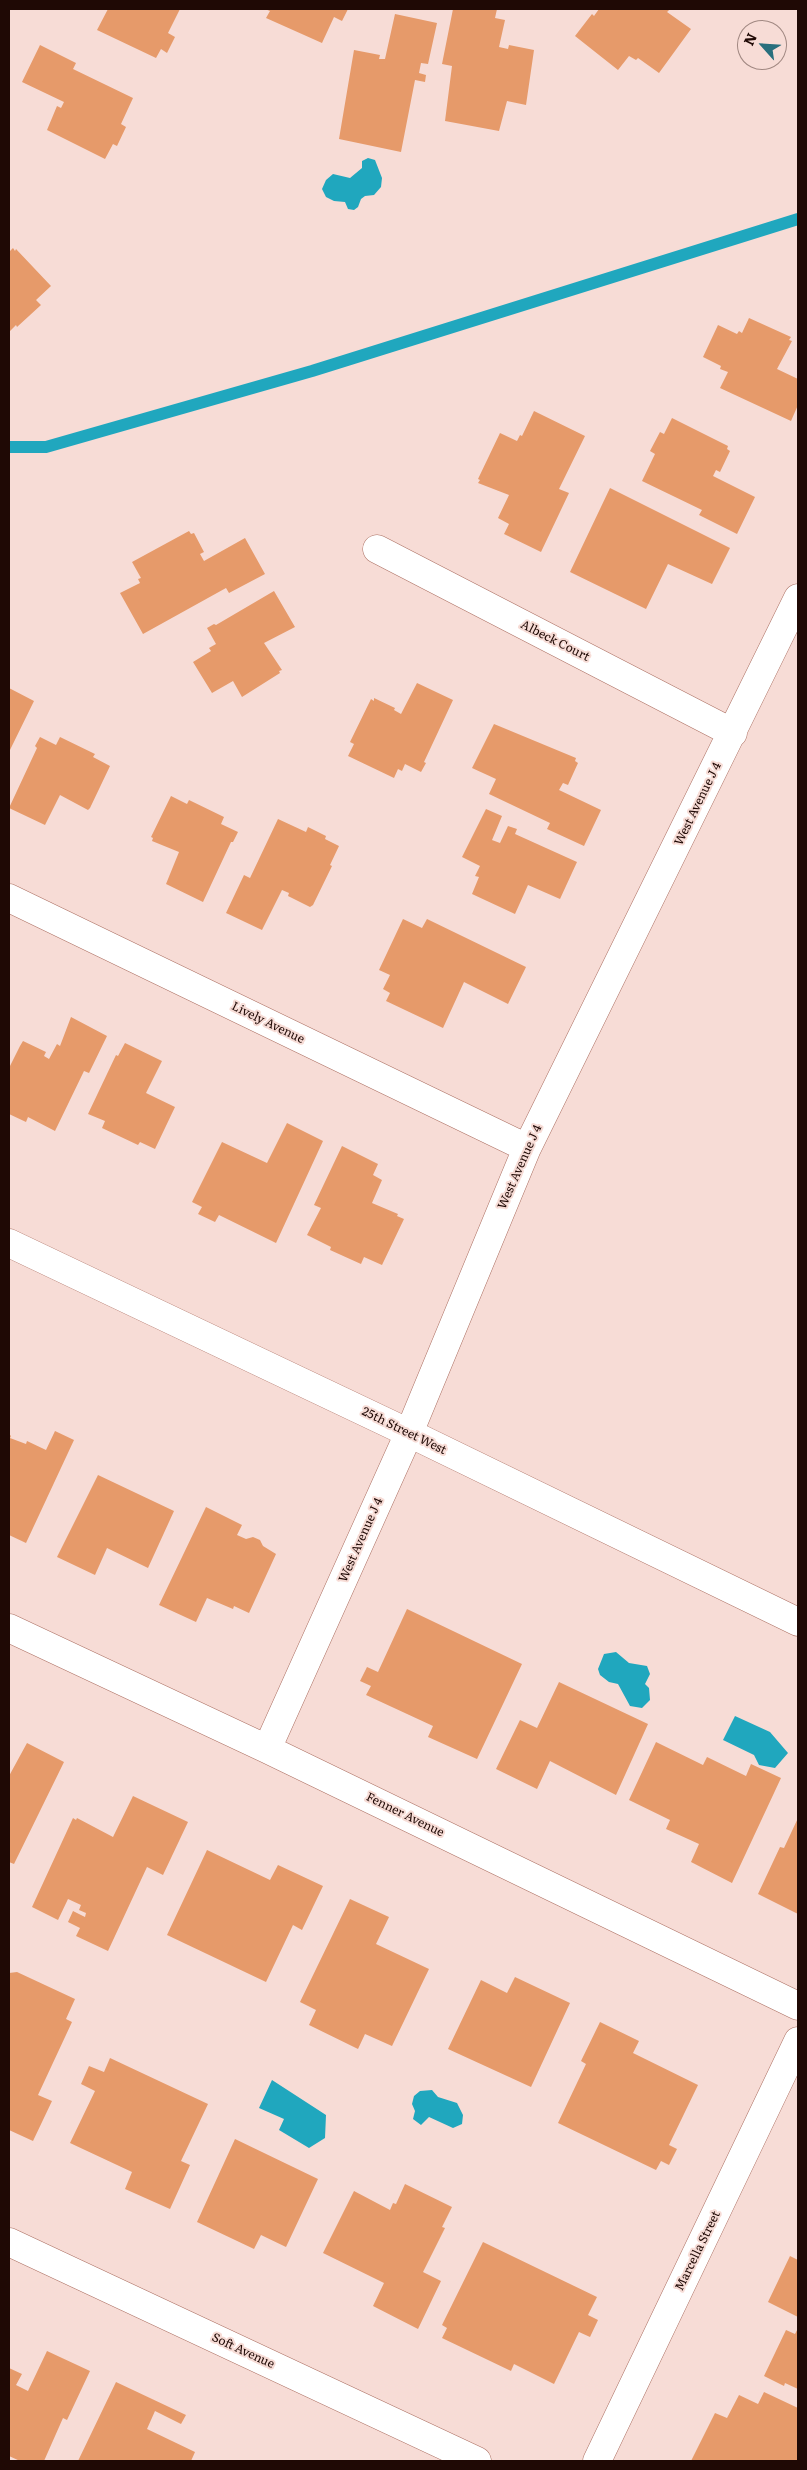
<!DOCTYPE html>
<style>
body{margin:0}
#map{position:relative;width:807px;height:2470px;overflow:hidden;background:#f7dcd6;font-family:Literata,serif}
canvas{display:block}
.frame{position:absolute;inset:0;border:10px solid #1f0905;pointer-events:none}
.north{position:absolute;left:737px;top:20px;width:50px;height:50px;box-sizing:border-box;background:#f7dcd6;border:1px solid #a18882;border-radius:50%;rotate:296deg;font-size:14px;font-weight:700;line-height:20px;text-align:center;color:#1f0905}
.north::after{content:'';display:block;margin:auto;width:18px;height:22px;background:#296f7d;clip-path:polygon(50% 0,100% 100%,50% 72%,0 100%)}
</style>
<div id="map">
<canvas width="807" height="2470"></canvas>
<div class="frame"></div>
<div class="north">N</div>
</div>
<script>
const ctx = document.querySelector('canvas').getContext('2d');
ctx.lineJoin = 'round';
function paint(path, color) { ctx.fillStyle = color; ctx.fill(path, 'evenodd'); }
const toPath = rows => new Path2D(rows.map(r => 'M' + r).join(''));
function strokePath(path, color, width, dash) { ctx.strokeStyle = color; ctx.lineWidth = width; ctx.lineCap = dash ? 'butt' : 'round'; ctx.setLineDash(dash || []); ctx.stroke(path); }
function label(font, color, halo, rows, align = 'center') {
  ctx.font = font + ' Literata,serif'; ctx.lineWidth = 4; ctx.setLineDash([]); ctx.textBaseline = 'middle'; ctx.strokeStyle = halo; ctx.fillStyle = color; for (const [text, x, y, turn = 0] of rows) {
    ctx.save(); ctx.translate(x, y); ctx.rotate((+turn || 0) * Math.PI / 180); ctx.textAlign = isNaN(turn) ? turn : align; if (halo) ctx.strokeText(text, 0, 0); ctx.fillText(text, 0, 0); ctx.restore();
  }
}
const water = toPath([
 [368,158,375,160,382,178,381,187,374,195,365,196,361,199,358,207,354,210,348,209,345,202,334,201,326,197,322,189,326,180,333,174,350,178,362,168,362,161],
 [616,1652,629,1663,647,1666,650,1674,645,1684,649,1688,650,1700,642,1708,630,1706,618,1684,609,1682,600,1675,598,1669,604,1654],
 [735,1716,770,1732,788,1753,775,1768,759,1765,754,1755,723,1740],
 [272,2080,326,2115,325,2138,309,2148,279,2130,284,2119,259,2108],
 [432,2090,438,2097,457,2103,463,2115,462,2124,453,2128,429,2117,421,2125,413,2119,415,2111,412,2104,414,2096,420,2091]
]);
const stream = toPath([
 [9,447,46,447,312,371,798,219]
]);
const building = toPath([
 [108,9,180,9,168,33,175,37,167,53,161,49,156,58,97,30],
 [265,9,348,9,342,21,334,17,322,43,266,18,270,11],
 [453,9,497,9,495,18,505,20,499,47,508,49,509,45,534,50,526,105,507,101,499,131,445,121,452,66,442,64],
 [599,9,670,9,667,12,691,29,659,73,638,58,636,60,629,56,618,70,575,36,592,14,594,16],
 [395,14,437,23,428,64,421,63,419,73,426,75,425,82,415,80,401,152,339,139,354,50,380,55,379,59,385,59],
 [40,45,76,63,73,69,133,98,121,124,126,127,117,146,113,144,105,159,47,130,57,106,61,108,64,102,22,82],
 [13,248,15,251,16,249,51,286,36,300,41,305,17,327,16,325,9,332,9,252],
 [749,318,791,337,789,340,792,341,777,369,798,379,798,405,791,421,720,388,728,372,720,369,721,366,703,357,718,325,737,334,739,331,742,333],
 [534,411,585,436,559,489,569,493,541,552,504,534,509,524,498,518,509,495,478,483,480,480,478,479,500,433,517,441,520,435,522,436],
 [672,418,728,446,727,449,730,451,720,472,716,470,713,476,755,497,737,534,699,515,702,510,642,481,655,454,650,451,660,432,664,434],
 [610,488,730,548,712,584,668,564,646,609,570,572],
 [189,531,191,534,194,533,204,552,200,554,204,561,245,538,265,574,229,593,226,588,143,634,120,593,140,583,138,579,141,578,132,562],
 [274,591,295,627,264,643,282,670,279,671,280,673,242,697,233,681,212,693,193,662,211,651,209,648,216,644,207,628,214,624,216,625],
 [417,683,453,700,424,762,426,763,421,772,405,764,402,771,398,769,394,778,348,756,354,744,350,742,371,699,374,701,374,698,395,708,394,710,401,714],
 [9,688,34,701,9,752],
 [494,724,576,758,575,761,578,763,568,785,563,783,559,790,601,810,584,846,547,829,550,823,489,794,496,779,472,768],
 [40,737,56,745,60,737,95,754,93,757,110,766,90,808,88,810,60,795,45,825,9,808,37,748,35,746],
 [171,796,187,804,189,800,224,817,221,824,238,832,233,842,231,842,203,902,166,884,179,852,152,841,153,838,151,837],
 [486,809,502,816,492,840,500,843,508,826,517,829,515,834,577,862,560,899,528,885,515,914,472,894,479,877,475,876,480,866,462,857],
 [278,819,306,832,308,827,326,836,325,839,339,846,330,865,332,866,313,905,310,907,288,896,289,893,282,890,262,930,226,913,244,875,250,878],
 [403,919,422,928,427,919,526,967,508,1004,464,982,443,1028,386,1001,390,993,383,989,390,975,379,970],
 [71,1017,107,1036,89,1073,84,1071,55,1131,28,1117,26,1122,9,1114,9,1068,20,1046,23,1041,46,1052,44,1056,49,1059,57,1044,60,1046],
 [125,1043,162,1061,146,1093,175,1107,155,1149,140,1142,138,1145,102,1128,105,1121,88,1114,116,1055,118,1056],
 [287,1123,323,1141,276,1243,219,1215,215,1222,198,1214,202,1207,192,1202,222,1142,267,1163],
 [342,1146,378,1164,373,1175,382,1180,372,1203,398,1214,397,1216,404,1219,382,1265,364,1257,361,1264,330,1250,331,1247,307,1235,321,1208,314,1205],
 [55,1431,74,1440,26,1543,9,1535,9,1434,11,1436,10,1438,26,1444,27,1441,46,1450],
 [98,1475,174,1511,148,1568,107,1548,95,1575,57,1557],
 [206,1507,242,1525,237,1535,246,1539,253,1537,260,1540,263,1546,276,1554,249,1613,234,1606,233,1609,207,1598,196,1622,159,1605],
 [407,1609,522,1664,477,1759,428,1737,433,1726,366,1695,371,1686,360,1681,367,1667,378,1672],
 [559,1682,648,1724,616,1795,550,1761,537,1789,496,1769,520,1720,537,1728],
 [656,1742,703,1765,707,1757,746,1776,751,1764,781,1778,732,1883,691,1862,699,1844,666,1829,670,1820,629,1800],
 [27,1743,64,1762,14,1864,9,1862,9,1776],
 [133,1796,188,1822,163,1875,147,1867,108,1951,76,1936,80,1928,68,1922,73,1911,85,1917,86,1913,79,1910,81,1905,68,1899,58,1920,32,1907,73,1818,76,1820,77,1818,113,1837],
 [798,1818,798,1914,758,1894,780,1847,784,1848],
 [207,1850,270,1880,278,1865,323,1886,302,1930,293,1925,266,1982,167,1935],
 [350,1899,389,1917,376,1944,429,1969,392,2046,365,2034,358,2049,309,2025,316,2010,300,2002],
 [17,1972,75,1999,66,2019,72,2022,38,2095,52,2101,33,2141,9,2130,9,1973],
 [515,1977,570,2003,531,2087,448,2049,481,1980,507,1993],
 [600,2022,639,2041,633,2053,698,2085,669,2145,677,2149,669,2165,661,2161,656,2170,558,2123,586,2064,581,2061],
 [110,2058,208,2104,181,2161,190,2165,170,2209,125,2189,132,2172,70,2143,95,2091,81,2084,89,2066,104,2072],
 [235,2139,318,2179,286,2247,261,2235,254,2249,197,2222],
 [405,2184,452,2207,442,2227,445,2228,423,2272,441,2281,418,2329,373,2306,384,2283,323,2253,354,2191,390,2210,393,2203,396,2204],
 [483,2242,597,2297,588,2315,598,2320,590,2337,579,2332,554,2384,514,2364,511,2371,442,2338,447,2328,442,2325],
 [790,2256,798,2260,798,2317,768,2302],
 [798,2328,798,2389,785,2383,784,2386,764,2376,786,2330,795,2334],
 [47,2351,90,2371,67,2420,63,2418,44,2461,20,2461,9,2456,9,2368,22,2374,16,2385,28,2391],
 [116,2382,186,2415,181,2424,155,2411,147,2429,195,2452,191,2461,78,2461],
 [764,2392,798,2408,798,2461,691,2461,715,2413,727,2418,739,2395,758,2404]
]);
const minor = toPath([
 [377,549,733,733],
 [9,898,527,1148],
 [9,1628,267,1749,798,2006],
 [267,1749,409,1433,527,1148,798,598],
 [9,2242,477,2461],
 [597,2461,798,2041]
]);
const tertiary = toPath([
 [9,1243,409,1433,798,1622]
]);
const streetNames = [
 ["Albeck Court",555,641,27],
 ["West Avenue J 4",698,804,-64],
 ["Lively Avenue",268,1023,26],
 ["West Avenue J 4",520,1167,-66],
 ["25th Street West",404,1431,26],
 ["West Avenue J 4",361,1540,-66],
 ["Fenner Avenue",405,1815,26],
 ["Marcella Street",698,2251,-64],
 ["Soft Avenue",243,2351,25]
];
paint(water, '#20a7be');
strokePath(stream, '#20a7be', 12);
paint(building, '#e69a6a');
strokePath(minor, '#ac7063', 29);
strokePath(tertiary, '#ac7063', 29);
strokePath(minor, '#fff', 28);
strokePath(tertiary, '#fff', 28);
label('12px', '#1f0905', '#f7dcd6', streetNames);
</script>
